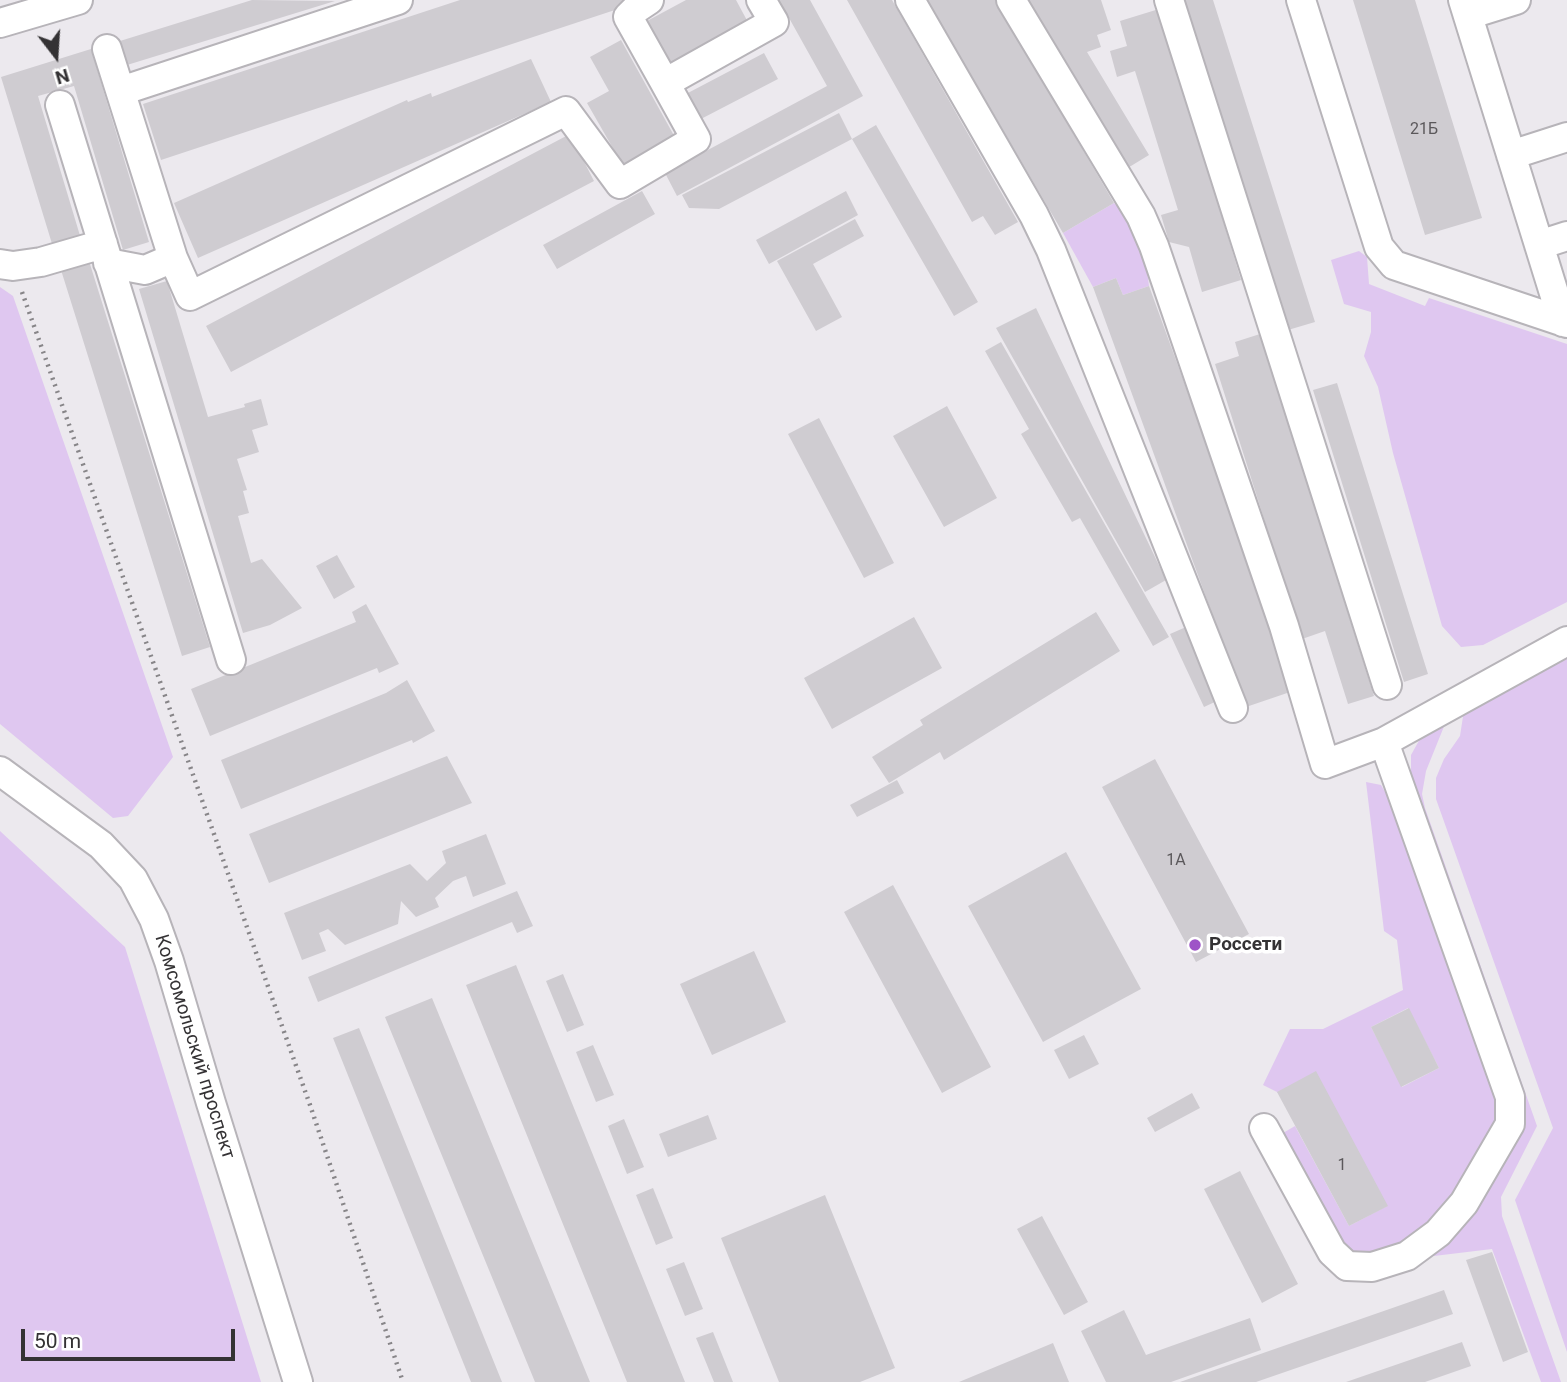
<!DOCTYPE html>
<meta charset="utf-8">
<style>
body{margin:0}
#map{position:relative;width:1567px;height:1382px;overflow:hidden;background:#ece9ee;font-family:Roboto,sans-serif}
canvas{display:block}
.north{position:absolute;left:21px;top:21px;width:70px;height:70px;-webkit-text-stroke:5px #fff;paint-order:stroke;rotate:163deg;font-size:19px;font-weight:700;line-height:28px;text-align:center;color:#343234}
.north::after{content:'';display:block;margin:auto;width:24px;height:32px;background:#343234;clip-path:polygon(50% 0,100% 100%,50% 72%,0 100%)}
.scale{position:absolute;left:21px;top:1329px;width:214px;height:32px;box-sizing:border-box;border:4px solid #343234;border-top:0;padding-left:9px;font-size:21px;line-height:24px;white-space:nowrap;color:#343234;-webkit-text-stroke:5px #fff;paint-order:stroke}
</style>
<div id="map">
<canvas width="1567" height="1382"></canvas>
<div class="north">N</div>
<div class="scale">50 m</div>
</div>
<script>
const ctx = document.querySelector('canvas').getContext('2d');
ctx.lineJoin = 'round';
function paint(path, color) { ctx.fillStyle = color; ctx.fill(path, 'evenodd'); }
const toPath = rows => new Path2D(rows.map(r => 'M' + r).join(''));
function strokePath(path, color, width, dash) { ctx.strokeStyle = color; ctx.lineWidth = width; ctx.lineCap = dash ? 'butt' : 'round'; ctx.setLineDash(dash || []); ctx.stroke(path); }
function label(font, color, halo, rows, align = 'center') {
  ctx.font = font + ' Roboto,sans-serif'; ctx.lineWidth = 7; ctx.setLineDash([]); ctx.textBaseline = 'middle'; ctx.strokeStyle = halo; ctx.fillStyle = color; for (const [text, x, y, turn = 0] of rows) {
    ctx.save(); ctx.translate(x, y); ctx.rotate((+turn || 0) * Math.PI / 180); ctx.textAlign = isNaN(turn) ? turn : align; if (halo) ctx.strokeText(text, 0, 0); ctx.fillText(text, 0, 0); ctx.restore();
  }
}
const green = toPath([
 [1114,203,1130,220,1144,249,1149,286,1123,295,1116,278,1093,287,1063,233],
 [1359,251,1367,257,1369,284,1425,306,1429,298,1567,344,1567,602,1483,645,1461,647,1442,626,1393,453,1378,387,1364,356,1371,332,1371,312,1344,304,1331,260],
 [0,287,13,296,173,757,128,816,113,818,0,724],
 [1567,659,1567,1352,1515,1200,1553,1128,1436,799,1436,778,1444,759,1460,736,1464,710],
 [1447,719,1426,771,1422,794,1425,808,1537,1126,1501,1197,1502,1216,1561,1382,1541,1382,1492,1249,1434,1256,1430,1248,1514,1141,1411,783,1411,755,1421,737],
 [1366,782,1381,785,1404,824,1502,1112,1492,1146,1425,1234,1369,1259,1345,1251,1283,1133,1295,1126,1349,1226,1387,1206,1277,1092,1263,1085,1290,1029,1323,1029,1403,990,1397,940,1384,931],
 [1408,1008,1439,1068,1402,1087,1371,1027],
 [0,831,125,947,261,1382,0,1382]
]);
const building = toPath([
 [252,0,335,1,127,65,120,41],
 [460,0,625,0,627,6,161,160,143,104],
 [686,0,736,0,750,26,672,68,647,21],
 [779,0,810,0,863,96,677,196,665,173,827,86],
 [847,0,892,0,1018,222,995,235,983,216,972,222],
 [927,0,995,0,1114,203,1063,233],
 [1026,0,1101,0,1111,30,1097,35,1101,47,1087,52,1149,155,1126,169],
 [1184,0,1213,0,1315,322,1288,330],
 [1353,0,1415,0,1482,218,1425,235],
 [1159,9,1241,280,1202,292,1189,247,1169,242,1161,215,1178,210,1135,71,1117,77,1110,51,1127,46,1120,21],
 [621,40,677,141,626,171,587,103,609,91,590,57],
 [91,49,149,242,123,250,74,86,38,96,81,239,53,247,1,77],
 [764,53,778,79,699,120,686,94],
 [531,59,551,102,198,258,174,203,407,100,408,102,431,93,432,97],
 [839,113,852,139,719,209,689,208,682,195],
 [876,125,978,302,954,316,852,139],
 [570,134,594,181,231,372,206,326],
 [642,191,655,214,557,269,543,245],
 [846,191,858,215,769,264,756,240],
 [855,219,864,236,813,264,842,317,816,331,777,261],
 [89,261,210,647,182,656,61,270],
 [1116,278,1123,295,1149,286,1296,690,1246,707,1093,287],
 [167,281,208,417,245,407,244,404,261,399,268,425,252,430,259,452,237,459,247,490,243,491,249,513,238,516,251,563,262,559,302,608,270,625,243,633,139,289],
 [1036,308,1166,580,1145,592,996,328],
 [1260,334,1374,696,1348,704,1325,631,1302,639,1215,364,1239,356,1235,342],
 [1001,342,1169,637,1153,646,1080,518,1072,522,1021,434,1029,429,985,351],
 [1337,383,1428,674,1404,682,1313,390],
 [947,406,997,498,944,527,893,436],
 [819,418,894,563,864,578,788,434],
 [337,555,355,587,334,599,316,566],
 [366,604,399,664,379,673,377,668,210,736,191,689,356,622,352,612],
 [1096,612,1120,651,944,760,940,752,889,783,872,757,923,725,920,720],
 [914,617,942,668,832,729,804,678],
 [1186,627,1219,700,1204,707,1170,634],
 [407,680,435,731,413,743,412,740,241,809,221,760,386,693],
 [447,756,472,803,269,883,249,834],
 [1155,759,1249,934,1196,962,1102,787],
 [897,780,904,793,857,817,850,805],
 [486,834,506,884,473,897,466,876,453,881,435,898,439,907,416,917,401,901,398,924,345,945,328,929,319,933,326,951,302,960,284,913,410,864,427,881,446,863,442,851],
 [1066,852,1141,989,1043,1042,968,906],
 [893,885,991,1067,942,1093,844,912],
 [517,891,533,926,517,933,512,922,318,1002,308,977],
 [754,951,786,1022,712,1055,680,984],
 [516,965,685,1382,627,1382,466,985],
 [563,974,584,1025,567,1032,546,981],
 [432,998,590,1382,535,1382,385,1017],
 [1409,1008,1439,1068,1401,1087,1371,1027],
 [359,1028,502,1382,471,1382,333,1038],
 [1084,1035,1099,1064,1069,1079,1054,1050],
 [593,1045,614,1095,596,1102,576,1052],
 [1316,1071,1388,1206,1349,1226,1277,1092],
 [1192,1093,1200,1108,1155,1132,1147,1118],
 [708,1115,717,1139,668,1157,659,1134],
 [624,1119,644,1167,627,1174,608,1126],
 [1240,1171,1298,1284,1262,1303,1204,1189],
 [653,1188,673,1238,656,1245,636,1195],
 [825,1195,895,1368,860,1382,779,1382,721,1238],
 [1042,1216,1088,1302,1064,1315,1017,1229],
 [1492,1252,1528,1352,1503,1362,1466,1260],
 [684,1262,703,1309,685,1316,666,1269],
 [1444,1290,1453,1314,1256,1382,1180,1382],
 [1124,1310,1146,1355,1250,1318,1261,1350,1171,1382,1106,1382,1081,1331],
 [713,1332,733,1382,714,1382,696,1338],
 [1462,1342,1471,1366,1425,1382,1346,1382],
 [1053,1343,1069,1382,959,1382]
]);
const path = toPath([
 [22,292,310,1105,403,1382]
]);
const minor = toPath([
 [649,0,637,8,628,17,665,83],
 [910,0,1034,215,1051,250,1233,708],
 [1011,0,1141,216,1154,246,1284,626,1325,764,1384,742,1567,641],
 [1169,0,1387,685],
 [1301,0,1379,247,1394,265,1567,323],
 [1463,0,1563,322],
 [1468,15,1516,0],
 [0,23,78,0],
 [107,49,173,258],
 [121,91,398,0],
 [60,105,231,660],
 [1511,155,1567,137],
 [1539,245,1567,236],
 [108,263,145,270,173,258,190,296,566,111,620,184,696,139,665,83,774,22,761,0],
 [0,264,13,266,41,262,103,244],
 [0,771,101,845,133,879,154,919,169,961,211,1103,298,1382],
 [1264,1128,1332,1252,1347,1266,1372,1267,1407,1256,1438,1233,1464,1203,1510,1124,1510,1097,1384,742]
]);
const markers = [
 [1195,945,7,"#9e54c7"]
];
const numberNames = [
 ["21Б",1424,130],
 ["1А",1176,861],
 ["1",1342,1166]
];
const poiNames = [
 ["Россети",1209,945]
];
const streetNames = [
 ["Комсомольский проспект",194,1047,73]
];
paint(green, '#dfc7f0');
paint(building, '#cfccd1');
strokePath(minor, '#b7b4b9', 32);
strokePath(path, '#878588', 4.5, [2, 5]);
strokePath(minor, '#fff', 28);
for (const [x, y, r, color] of markers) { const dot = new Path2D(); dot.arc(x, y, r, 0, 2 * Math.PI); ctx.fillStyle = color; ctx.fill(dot); strokePath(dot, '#fff', 2.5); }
label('16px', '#5b585b', null, numberNames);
label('bold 19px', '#343234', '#fff', poiNames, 'left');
label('19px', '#343234', '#fff', streetNames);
</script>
